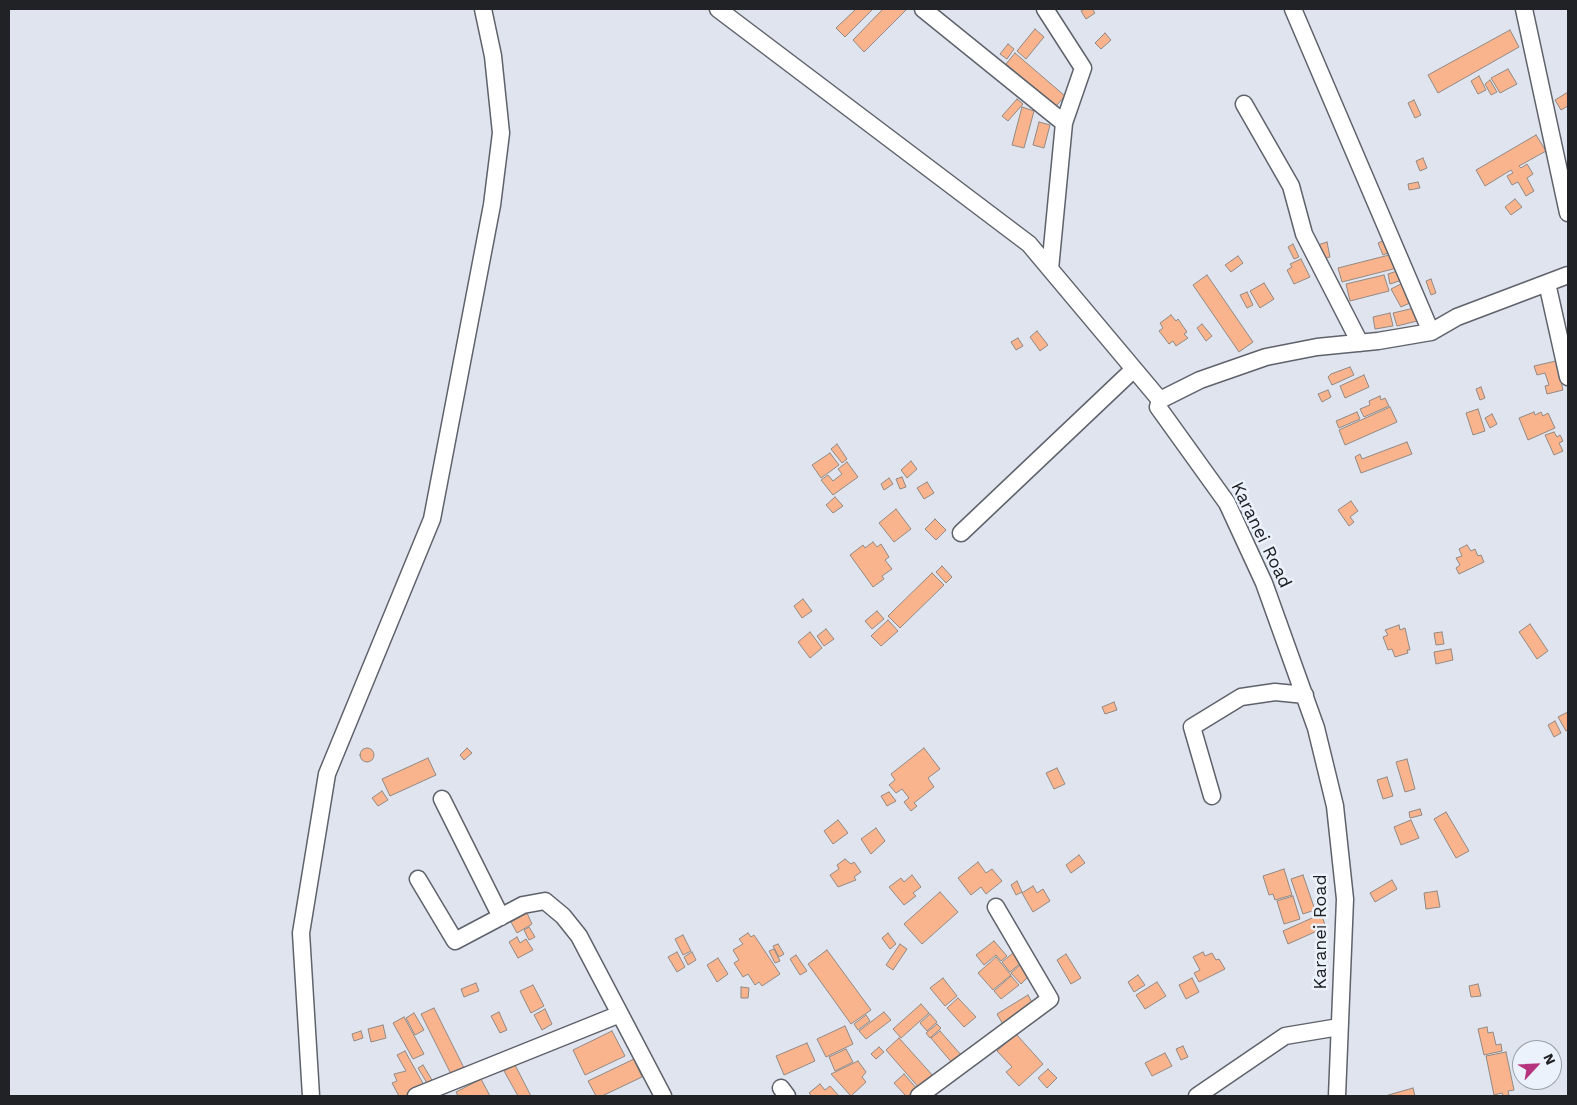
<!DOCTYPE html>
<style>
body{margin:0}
#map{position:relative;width:1577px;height:1105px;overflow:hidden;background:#dfe4ee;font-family:"Work Sans",sans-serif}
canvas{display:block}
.frame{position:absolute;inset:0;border:10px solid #202225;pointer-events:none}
.north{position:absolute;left:1512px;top:1040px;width:50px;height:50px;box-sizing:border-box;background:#ecf2fb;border:1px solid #9a9fa5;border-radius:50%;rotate:65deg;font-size:14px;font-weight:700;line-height:20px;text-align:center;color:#202225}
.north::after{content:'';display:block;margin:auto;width:18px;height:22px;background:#b6347e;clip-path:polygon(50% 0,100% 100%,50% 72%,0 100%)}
</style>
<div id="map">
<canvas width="1577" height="1105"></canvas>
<div class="frame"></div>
<div class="north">N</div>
</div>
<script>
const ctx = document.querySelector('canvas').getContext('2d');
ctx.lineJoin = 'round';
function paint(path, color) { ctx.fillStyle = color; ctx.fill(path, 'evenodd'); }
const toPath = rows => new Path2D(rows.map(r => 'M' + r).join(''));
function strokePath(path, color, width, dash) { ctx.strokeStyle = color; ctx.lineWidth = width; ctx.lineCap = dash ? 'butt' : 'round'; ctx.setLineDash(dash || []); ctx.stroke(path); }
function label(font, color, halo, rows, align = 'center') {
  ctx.font = font + ' "Work Sans",sans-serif'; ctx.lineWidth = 5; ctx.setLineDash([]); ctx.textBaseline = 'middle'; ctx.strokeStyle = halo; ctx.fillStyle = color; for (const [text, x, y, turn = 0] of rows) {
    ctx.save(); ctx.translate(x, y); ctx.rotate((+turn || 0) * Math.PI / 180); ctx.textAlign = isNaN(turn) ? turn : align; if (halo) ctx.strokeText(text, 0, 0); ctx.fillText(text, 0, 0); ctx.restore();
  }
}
const building = toPath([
 [856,9,873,9,845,37,836,28,856,9],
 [883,9,907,9,864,52,853,40,883,9],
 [1085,9,1092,9,1095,13,1086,19,1081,11,1085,9],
 [1035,29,1044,37,1026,59,1017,51,1035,29],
 [1510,30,1519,47,1438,93,1428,75,1510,30],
 [1105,33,1111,40,1101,49,1095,43,1105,33],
 [1008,44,1014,49,1007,59,1000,54,1008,44],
 [1015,53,1065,96,1056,106,1006,64,1015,53],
 [1508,69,1517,84,1500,93,1491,78,1508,69],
 [1479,76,1486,90,1478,94,1471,81,1479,76],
 [1490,80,1497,92,1491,95,1485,84,1490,80],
 [1568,92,1568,106,1561,110,1555,100,1568,92],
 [1017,99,1023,104,1008,121,1002,116,1017,99],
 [1414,100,1421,115,1415,118,1408,103,1414,100],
 [1022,107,1034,111,1024,148,1012,145,1022,107],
 [1039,122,1050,125,1044,148,1033,145,1039,122],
 [1536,135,1546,151,1519,166,1521,168,1527,164,1533,174,1527,178,1534,191,1526,196,1518,182,1512,185,1507,176,1513,173,1511,170,1485,186,1476,170,1536,135],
 [1423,158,1427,168,1420,171,1416,161,1423,158],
 [1418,182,1420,188,1409,190,1408,184,1418,182],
 [1515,199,1522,207,1511,215,1505,207,1515,199],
 [1385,240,1390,252,1383,255,1378,243,1385,240],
 [1327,242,1330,257,1322,259,1318,245,1327,242],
 [1293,244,1299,257,1294,259,1288,247,1293,244],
 [1393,254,1397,268,1342,282,1338,268,1393,254],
 [1238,256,1243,263,1231,272,1225,265,1238,256],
 [1301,259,1310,277,1294,284,1287,270,1292,267,1290,264,1301,259],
 [1400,270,1402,280,1390,284,1388,274,1400,270],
 [1207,275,1253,342,1239,352,1193,285,1207,275],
 [1384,275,1389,291,1350,301,1346,284,1384,275],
 [1431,279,1436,293,1431,295,1426,281,1431,279],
 [1264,283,1274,299,1260,308,1250,291,1264,283],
 [1403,283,1412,302,1401,307,1391,289,1403,283],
 [1247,292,1253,305,1247,308,1240,295,1247,292],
 [1414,308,1417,321,1397,326,1393,313,1414,308],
 [1390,313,1393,326,1375,329,1373,317,1390,313],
 [1171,315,1176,321,1178,319,1187,332,1184,334,1188,338,1176,346,1173,341,1169,344,1159,331,1163,328,1160,323,1171,315],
 [1202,324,1212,336,1206,341,1197,328,1202,324],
 [1037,331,1048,345,1040,351,1030,337,1037,331],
 [1018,338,1023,346,1016,350,1011,342,1018,338],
 [1556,361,1563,390,1547,394,1545,386,1549,385,1545,373,1537,375,1534,366,1556,361],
 [1350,367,1354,375,1332,385,1328,377,1331,374,1350,367],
 [1364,375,1369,387,1345,398,1340,386,1364,375],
 [1481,387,1485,398,1480,400,1476,389,1481,387],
 [1328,390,1331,397,1322,402,1318,394,1328,390],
 [1380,396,1381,400,1385,398,1389,406,1364,417,1360,409,1370,405,1369,401,1380,396],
 [1390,407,1397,422,1345,445,1339,430,1390,407],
 [1478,409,1485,431,1473,435,1466,413,1478,409],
 [1357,412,1360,419,1339,428,1336,421,1357,412],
 [1534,412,1535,415,1541,412,1543,416,1548,413,1555,428,1528,440,1519,418,1534,412],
 [1492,414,1497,424,1490,428,1485,418,1492,414],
 [1554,432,1557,437,1560,435,1563,441,1559,443,1563,451,1554,455,1545,435,1554,432],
 [1407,442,1412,454,1361,473,1355,457,1360,454,1362,459,1407,442],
 [837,444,847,459,842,463,831,449,837,444],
 [830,453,839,465,821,478,812,465,830,453],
 [911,461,917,469,907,478,901,470,911,461],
 [847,462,858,477,833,495,821,480,828,475,833,481,842,474,838,469,847,462],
 [902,477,906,487,900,489,896,479,902,477],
 [889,478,893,484,884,490,881,484,889,478],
 [927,482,934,493,924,499,917,488,927,482],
 [835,497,843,506,833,513,826,505,835,497],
 [1351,501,1358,511,1350,517,1354,522,1349,526,1338,510,1351,501],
 [896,509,911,529,894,542,879,523,896,509],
 [935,519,946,530,936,540,925,529,935,519],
 [873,542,877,547,881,544,889,557,885,560,892,569,882,576,884,579,873,587,850,555,863,545,865,548,873,542],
 [1467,545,1471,551,1475,549,1478,556,1481,555,1484,562,1459,574,1456,568,1460,565,1456,558,1462,556,1459,549,1467,545],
 [942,566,952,577,946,583,936,572,942,566],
 [932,573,944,585,900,628,888,616,932,573],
 [803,599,812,611,802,618,794,606,803,599],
 [877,611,884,619,872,629,865,621,877,611],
 [888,620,898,631,881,646,871,636,888,620],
 [1530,624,1548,651,1537,659,1519,632,1530,624],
 [1399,625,1400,630,1405,628,1410,650,1407,650,1408,653,1395,657,1392,649,1388,650,1383,637,1388,635,1385,630,1399,625],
 [826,629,834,639,824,646,817,636,826,629],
 [810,632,822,648,810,658,798,642,810,632],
 [1442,632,1444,644,1436,645,1434,633,1442,632],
 [1451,649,1453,660,1436,664,1434,652,1451,649],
 [1114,702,1117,710,1105,714,1102,707,1114,702],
 [1568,712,1568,730,1566,731,1558,717,1568,712],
 [1555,721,1561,733,1554,737,1548,725,1555,721],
 '360 755a7 7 0 1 1 14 0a7 7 0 1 1-14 0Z',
 [467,748,472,753,464,760,460,755,467,748],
 [924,748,940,769,928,778,934,787,914,803,917,806,911,811,904,802,909,798,902,789,896,793,889,785,895,780,891,774,924,748],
 [428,758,436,775,390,796,382,779,428,758],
 [1407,759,1415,789,1405,792,1396,762,1407,759],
 [1057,768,1065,784,1054,789,1046,773,1057,768],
 [1387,777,1393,796,1383,799,1377,780,1387,777],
 [382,791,388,800,378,806,372,798,382,791],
 [889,792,896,801,887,806,881,796,889,792],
 [1420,809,1422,815,1410,818,1409,812,1420,809],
 [1446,812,1469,851,1456,858,1434,819,1446,812],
 [838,820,848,833,833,844,824,831,838,820],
 [1411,820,1419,838,1401,845,1394,827,1411,820],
 [876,828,885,841,871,854,861,839,876,828],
 [1079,855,1085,863,1071,873,1066,865,1079,855],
 [845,859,851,864,854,862,861,872,854,877,856,880,838,887,830,875,839,869,837,865,845,859],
 [978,862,986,873,992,869,1002,881,986,894,981,887,971,895,958,878,978,862],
 [1284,869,1292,895,1275,900,1273,894,1269,895,1263,876,1284,869],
 [912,875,921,887,913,893,916,896,904,905,889,887,901,878,904,882,912,875],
 [1303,875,1315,910,1303,914,1291,879,1303,875],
 [1392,880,1397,889,1375,902,1370,893,1392,880],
 [1017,881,1022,892,1016,895,1011,885,1017,881],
 [1033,886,1037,893,1043,889,1050,901,1033,912,1022,893,1033,886],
 [1437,891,1440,907,1426,909,1424,893,1437,891],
 [940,892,958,912,922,944,904,924,940,892],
 [1293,896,1300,919,1284,924,1277,901,1293,896],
 [527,913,532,924,517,933,511,922,527,913],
 [1321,914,1326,927,1288,944,1283,931,1321,914],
 [529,927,535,937,529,940,524,930,529,927],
 [748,933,751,937,754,935,780,974,762,986,759,982,755,985,748,974,743,977,734,963,739,960,733,950,743,944,739,939,748,933],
 [888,933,896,944,890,949,882,938,888,933],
 [683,935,691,951,683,955,675,939,683,935],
 [517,937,520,943,526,939,533,950,518,958,509,942,517,937],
 [994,941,1007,956,1001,961,996,955,984,965,976,955,994,941],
 [778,944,784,954,779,957,773,946,778,944],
 [900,944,907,949,893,970,886,965,900,944],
 [774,949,780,961,775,963,769,951,774,949],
 [827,950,871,1010,851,1024,808,964,827,950],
 [677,952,685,967,677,972,668,957,677,952],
 [692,952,696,960,688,965,684,957,692,952],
 [1203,952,1205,956,1212,953,1216,960,1219,959,1225,969,1199,982,1194,973,1200,970,1193,957,1203,952],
 [1013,953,1021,963,1010,972,1002,962,1013,953],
 [1066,954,1081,978,1071,984,1057,960,1066,954],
 [796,955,807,971,800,975,790,959,796,955],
 [996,957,1011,975,993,990,978,973,996,957],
 [718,958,728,974,717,982,707,965,718,958],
 [1020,965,1029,976,1021,984,1011,973,1020,965],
 [1138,975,1145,985,1134,992,1128,982,1138,975],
 [1011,976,1019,985,1001,999,994,991,1011,976],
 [943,978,957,996,945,1006,930,988,943,978],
 [1192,978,1199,992,1186,999,1179,985,1192,978],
 [1157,982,1166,996,1145,1009,1136,995,1157,982],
 [476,983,479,991,464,997,461,989,476,983],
 [1478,984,1481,996,1471,997,1469,986,1478,984],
 [533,985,544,1006,531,1013,520,991,533,985],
 [741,987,749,988,748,998,741,998,741,987],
 [1028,995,1035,1008,1004,1026,997,1014,1028,995],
 [958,998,976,1017,964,1027,947,1008,958,998],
 [921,1004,929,1013,901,1038,893,1029,921,1004],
 [434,1008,465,1070,452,1076,421,1014,434,1008],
 [545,1009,552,1024,542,1030,534,1015,545,1009],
 [499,1012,507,1030,500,1033,491,1016,499,1012],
 [884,1012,891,1020,866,1039,859,1031,884,1012],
 [414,1013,424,1030,415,1035,406,1018,414,1013],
 [930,1014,937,1022,927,1031,920,1023,930,1014],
 [866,1015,870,1021,858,1030,854,1024,866,1015],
 [404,1017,424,1054,413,1059,393,1023,404,1017],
 [937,1024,941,1028,930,1038,926,1033,937,1024],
 [383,1025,386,1038,371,1042,368,1029,383,1025],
 [845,1026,853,1044,826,1057,817,1039,845,1026],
 [1487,1027,1488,1033,1493,1032,1496,1045,1501,1044,1502,1051,1484,1055,1478,1029,1487,1027],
 [361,1031,363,1038,354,1041,352,1034,361,1031],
 [612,1031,625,1056,585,1075,573,1050,612,1031],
 [940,1031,962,1056,953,1064,931,1038,940,1031],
 [1016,1034,1043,1064,1019,1086,1006,1072,1012,1067,997,1051,1016,1034],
 [899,1038,934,1077,920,1089,886,1050,899,1038],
 [807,1043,815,1061,784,1075,776,1056,807,1043],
 [1183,1046,1188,1057,1181,1060,1176,1049,1183,1046],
 [879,1047,884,1052,876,1059,871,1054,879,1047],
 [846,1049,853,1062,835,1071,829,1057,846,1049],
 [405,1051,425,1087,408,1096,399,1096,392,1083,397,1081,394,1074,406,1071,397,1055,405,1051],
 [1506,1052,1514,1090,1508,1091,1509,1095,1503,1096,1502,1093,1494,1095,1486,1056,1506,1052],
 [1165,1053,1172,1066,1152,1076,1145,1063,1165,1053],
 [634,1059,642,1077,602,1096,596,1096,588,1081,634,1059],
 [858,1061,866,1072,862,1077,866,1082,851,1096,831,1074,858,1061],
 [423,1065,432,1080,427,1083,418,1068,423,1065],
 [515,1065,531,1096,518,1096,504,1071,515,1065],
 [1048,1069,1057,1078,1047,1088,1038,1078,1048,1069],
 [904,1074,919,1091,913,1096,906,1096,894,1083,904,1074],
 [481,1079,490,1096,458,1096,456,1092,481,1079],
 [820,1084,825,1090,830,1086,839,1096,812,1096,809,1093,820,1084],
 [1413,1088,1415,1096,1385,1096,1413,1088]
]);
const minor = toPath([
 [718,9,1029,244,1160,400],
 [923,9,1064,123],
 [1045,9,1083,68,1064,123,1050,269],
 [1293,9,1431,332],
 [1524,9,1568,213],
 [1244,104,1291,186,1304,234,1360,343],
 [1547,283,1568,377],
 [961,533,1134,369],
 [1212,796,1192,727,1241,697,1275,692,1305,695],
 [442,799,501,917],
 [418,879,455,941,523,905,545,901,563,916,579,936,620,1014],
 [781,1088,787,1096],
 [311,1096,301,933,327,774,432,519,492,205,501,133,493,56,483,9],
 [416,1096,620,1014,663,1096],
 [919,1096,1050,999,996,907],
 [1197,1096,1285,1036,1339,1027],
 [1337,1096,1345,899,1335,806,1316,728,1264,583,1227,503,1158,407,1160,400,1200,380,1266,357,1317,347,1378,341,1431,332,1457,317,1568,275]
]);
const streetNames = [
 ["Karanei Road",1261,535,64],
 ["Karanei Road",1321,932,-90]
];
paint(building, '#f9b48d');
strokePath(building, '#928883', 1);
strokePath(minor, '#5e626b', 19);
strokePath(minor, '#fff', 16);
label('18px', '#202225', '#ecf2fb', streetNames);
</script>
